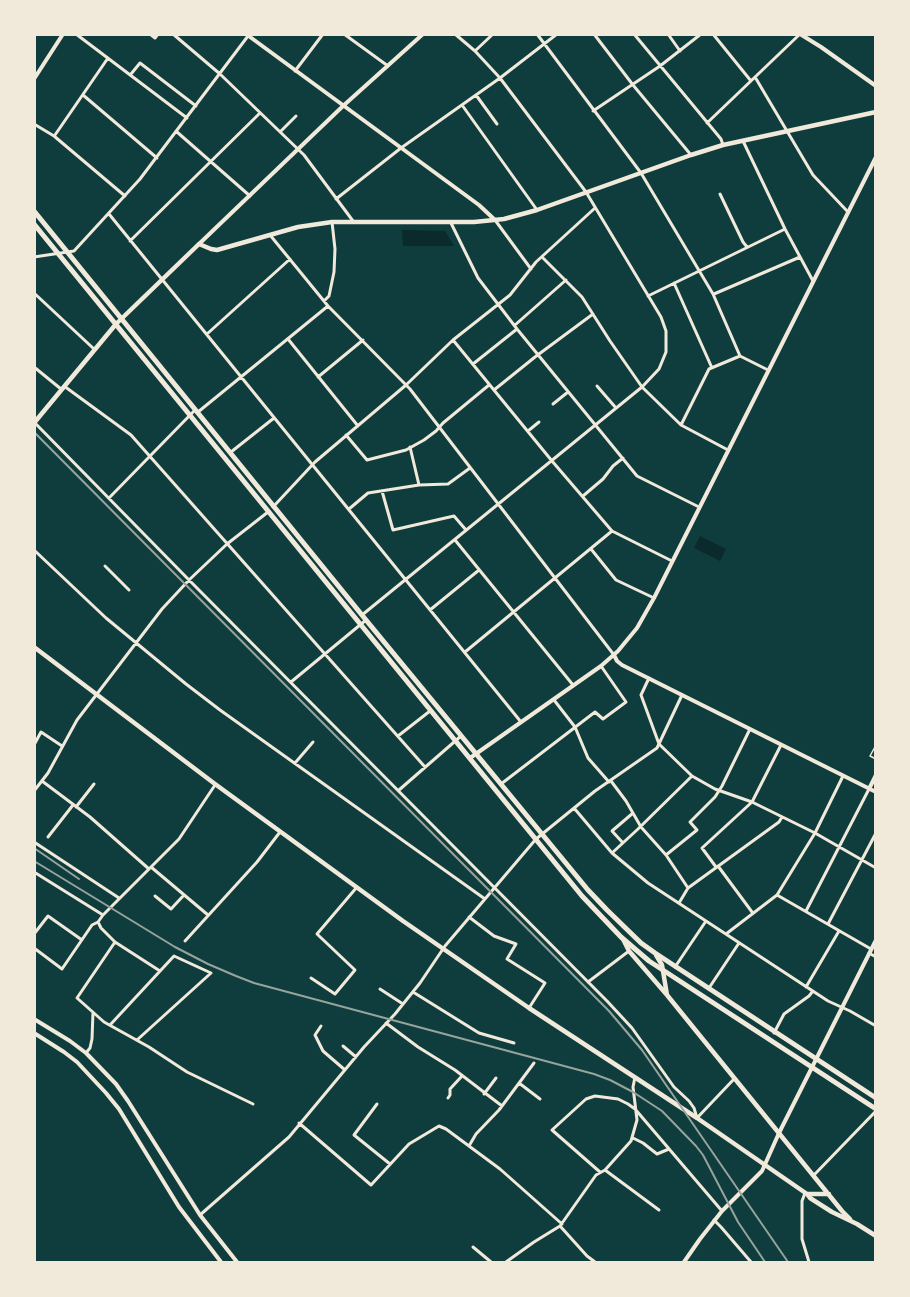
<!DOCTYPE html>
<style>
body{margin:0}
#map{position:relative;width:910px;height:1297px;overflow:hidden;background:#0f3d3e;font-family:Cabin,sans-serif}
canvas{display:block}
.frame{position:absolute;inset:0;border:36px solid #f1e9da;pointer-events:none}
</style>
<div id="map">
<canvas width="910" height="1297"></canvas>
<div class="frame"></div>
</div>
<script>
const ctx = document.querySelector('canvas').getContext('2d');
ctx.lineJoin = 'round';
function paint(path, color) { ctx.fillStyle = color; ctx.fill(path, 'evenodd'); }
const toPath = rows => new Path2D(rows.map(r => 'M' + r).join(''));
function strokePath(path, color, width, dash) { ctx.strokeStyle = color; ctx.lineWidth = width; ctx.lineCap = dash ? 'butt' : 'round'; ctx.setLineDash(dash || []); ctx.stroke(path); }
const water = toPath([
 [402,230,445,231,454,246,403,246],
 [700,536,726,549,720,561,694,548]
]);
const service = toPath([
 [876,745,870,756,876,759]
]);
const minor = toPath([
 [76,34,187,118],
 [150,34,155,38,158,34],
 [173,34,220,74,304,155,353,221],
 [344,34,388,66],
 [537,34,641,173,713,294,740,356,768,370],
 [594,34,633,85,691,155],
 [634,34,721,139,723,145],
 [668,34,680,51],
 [713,34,751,81],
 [475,51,493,34],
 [295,71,323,34],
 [131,74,140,63,196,106],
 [755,77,813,175,848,212],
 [83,95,157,158],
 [476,95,497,124],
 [462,105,537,210],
 [593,111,660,66,701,34],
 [707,123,800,34],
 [34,124,54,136,125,196],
 [177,132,250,196],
 [280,132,296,116],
 [55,135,108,58],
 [743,141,785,229,813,281],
 [720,194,743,242,747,247],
 [336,199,401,148,500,78,557,34],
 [109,214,521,722],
 [495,220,531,269],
 [451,223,478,278,517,329,637,476,699,507],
 [270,235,328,306,410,389,614,655],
 [130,241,260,113],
 [34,257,74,251,140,179,248,36],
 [542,257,582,297,610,341,642,387,681,425,728,450],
 [674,283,712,368],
 [34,293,94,349],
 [714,294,800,257],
 [648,296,785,229],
 [324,301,329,296,334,272,335,249,332,222],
 [515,325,566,280],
 [207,334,290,259],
 [288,339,358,426],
 [453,340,552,461,612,531,672,561],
 [473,364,517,329],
 [34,367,61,389],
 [318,377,363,340],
 [64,386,131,435,425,767],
 [597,386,616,408],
 [494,390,535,357,593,314],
 [553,404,568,392],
 [198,412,328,306],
 [34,422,189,580,607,1001,632,1028,674,1087,689,1101,694,1108,697,1118,734,1079],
 [681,425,709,369,740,356],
 [528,431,539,422],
 [346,435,367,460,406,450,424,440,436,431,443,423,489,385],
 [410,447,419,485],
 [231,452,274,418],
 [382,491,393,530,454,516,466,530],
 [583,496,603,479,613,466,623,458],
 [109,498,195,410],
 [273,507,315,462,406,385,453,340,510,295,536,262,595,208],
 [349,509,368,493,419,485,448,484,470,468],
 [455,540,573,685],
 [591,549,616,580,654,598],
 [34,550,106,618,186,684,220,710,485,899],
 [105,566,129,590],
 [430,610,479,570],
 [362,615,642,387,659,369,666,352,666,331,661,317,586,192,500,78,475,51,455,34],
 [465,652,612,531],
 [649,678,641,695,659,744,692,776,715,789,752,802,815,833,876,868],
 [291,682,366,620],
 [554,700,575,727,588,758,609,782],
 [398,736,430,711],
 [34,745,41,732,62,746],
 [295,763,313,742],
 [42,781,90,817,149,869],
 [611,781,626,801,641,827,666,855,688,888],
 [501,784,595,712,603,719,626,702,601,666],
 [399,790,461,736],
 [34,791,48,773,77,720,162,609,189,580,227,544,268,512],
 [76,807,94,784],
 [574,808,612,853,648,883,828,1001,850,1011,876,1026],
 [48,837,73,805],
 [34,842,119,898],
 [623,843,612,831,633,813],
 [612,853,638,829,692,776],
 [666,855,697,830,690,822,715,797,722,786,750,729],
 [718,866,752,912],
 [151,867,208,915],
 [716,867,702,848,752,802,781,745],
 [34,872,103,915,179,839,215,785],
 [777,895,871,949],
 [155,896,171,909,184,895],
 [679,903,688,888,779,822,782,817],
 [806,911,869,789],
 [469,917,494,936,516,944,507,959,545,983,529,1008],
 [98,922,101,928,115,942,160,971],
 [828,924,876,833],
 [34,934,48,916,82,940],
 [726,934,777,895,815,833,843,776],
 [185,941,257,862,280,832],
 [115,942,77,998,104,1022,149,1047,187,1072,253,1104],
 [34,948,62,969,92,925,98,922,103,915],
 [869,953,876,957],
 [675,967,706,921],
 [311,978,335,994,355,970,317,934,357,887],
 [588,982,629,951],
 [806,987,839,931],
 [709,988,739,943],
 [380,989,403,1004],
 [413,992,479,1033,514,1043],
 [386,1023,418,1047,455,1070,502,1106],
 [110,1025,174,956,211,973,137,1040],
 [321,1026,315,1035,323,1051,345,1070],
 [774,1033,784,1014,809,996,813,991],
 [343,1046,356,1057],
 [86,1053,90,1048,92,1039,93,1012],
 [519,1083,540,1099],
 [484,1094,496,1078],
 [448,1098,450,1095,450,1089,462,1076],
 [377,1104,354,1135,390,1164],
 [299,1123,371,1185,409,1144,439,1126,446,1129,500,1169,562,1224],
 [633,1138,643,1143,657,1154,669,1149],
 [469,1146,476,1134,499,1110,534,1063],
 [605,1170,659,1210],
 [600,1172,552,1130,586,1099,595,1096,618,1099,628,1104,635,1109,722,1211],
 [814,1175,876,1111],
 [805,1193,802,1201,802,1239,809,1262],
 [200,1215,289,1137,364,1047,395,1014,420,983,445,946,536,839,595,791,657,748,682,695],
 [714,1220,721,1227,751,1262],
 [560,1226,587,1256,595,1262],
 [473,1247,491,1262],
 [506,1262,534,1242,560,1226,596,1175,605,1170,631,1141,637,1120,633,1087,635,1077]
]);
const tertiary = toPath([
 [246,34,479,205,495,220],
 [800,34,821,47,876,86],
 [34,79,63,34],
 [199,244,343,106,423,34],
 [614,655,617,661,622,665,876,792],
 [470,758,601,666,618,651,637,628,654,598,876,157],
 [869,789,876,775],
 [34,1019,70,1041,86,1053,116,1084,128,1101,200,1215,237,1262],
 [34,1033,64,1052,77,1062,106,1093,119,1109,179,1207,221,1262],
 [684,1262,700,1239,722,1211,762,1171,779,1133,876,940]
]);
const secondary = toPath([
 [34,647,215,784,403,921,529,1008,697,1118,807,1194,810,1198,832,1212,857,1224],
 [623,939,629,951,667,995,842,1211,850,1219],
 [656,955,662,965,667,995],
 [808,1194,829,1194],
 [857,1224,876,1236]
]);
const primary = toPath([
 [34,423,116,324,199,244,211,249,217,250,298,227,332,222,474,222,504,219,537,210,691,155,723,145,876,112]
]);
const trunk = toPath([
 [34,211,366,620,588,890,607,910,641,943,655,953,876,1098],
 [34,224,582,896,601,916,621,937,649,961,876,1109]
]);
const rail = toPath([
 [34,432,609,1011,642,1050,788,1262],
 [34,848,79,879],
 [34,861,175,947,208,964,236,976,254,983,594,1074,610,1080,633,1092,662,1111,696,1146,703,1155,738,1222,765,1262]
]);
paint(water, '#0a2a2b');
strokePath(service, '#f1e9da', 1.5);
strokePath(minor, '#f1e9da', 3);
strokePath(tertiary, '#f1e9da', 4);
strokePath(secondary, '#f1e9da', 4.5);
strokePath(primary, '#f1e9da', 4.5);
strokePath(trunk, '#f1e9da', 5);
strokePath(rail, '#97a49c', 2);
</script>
